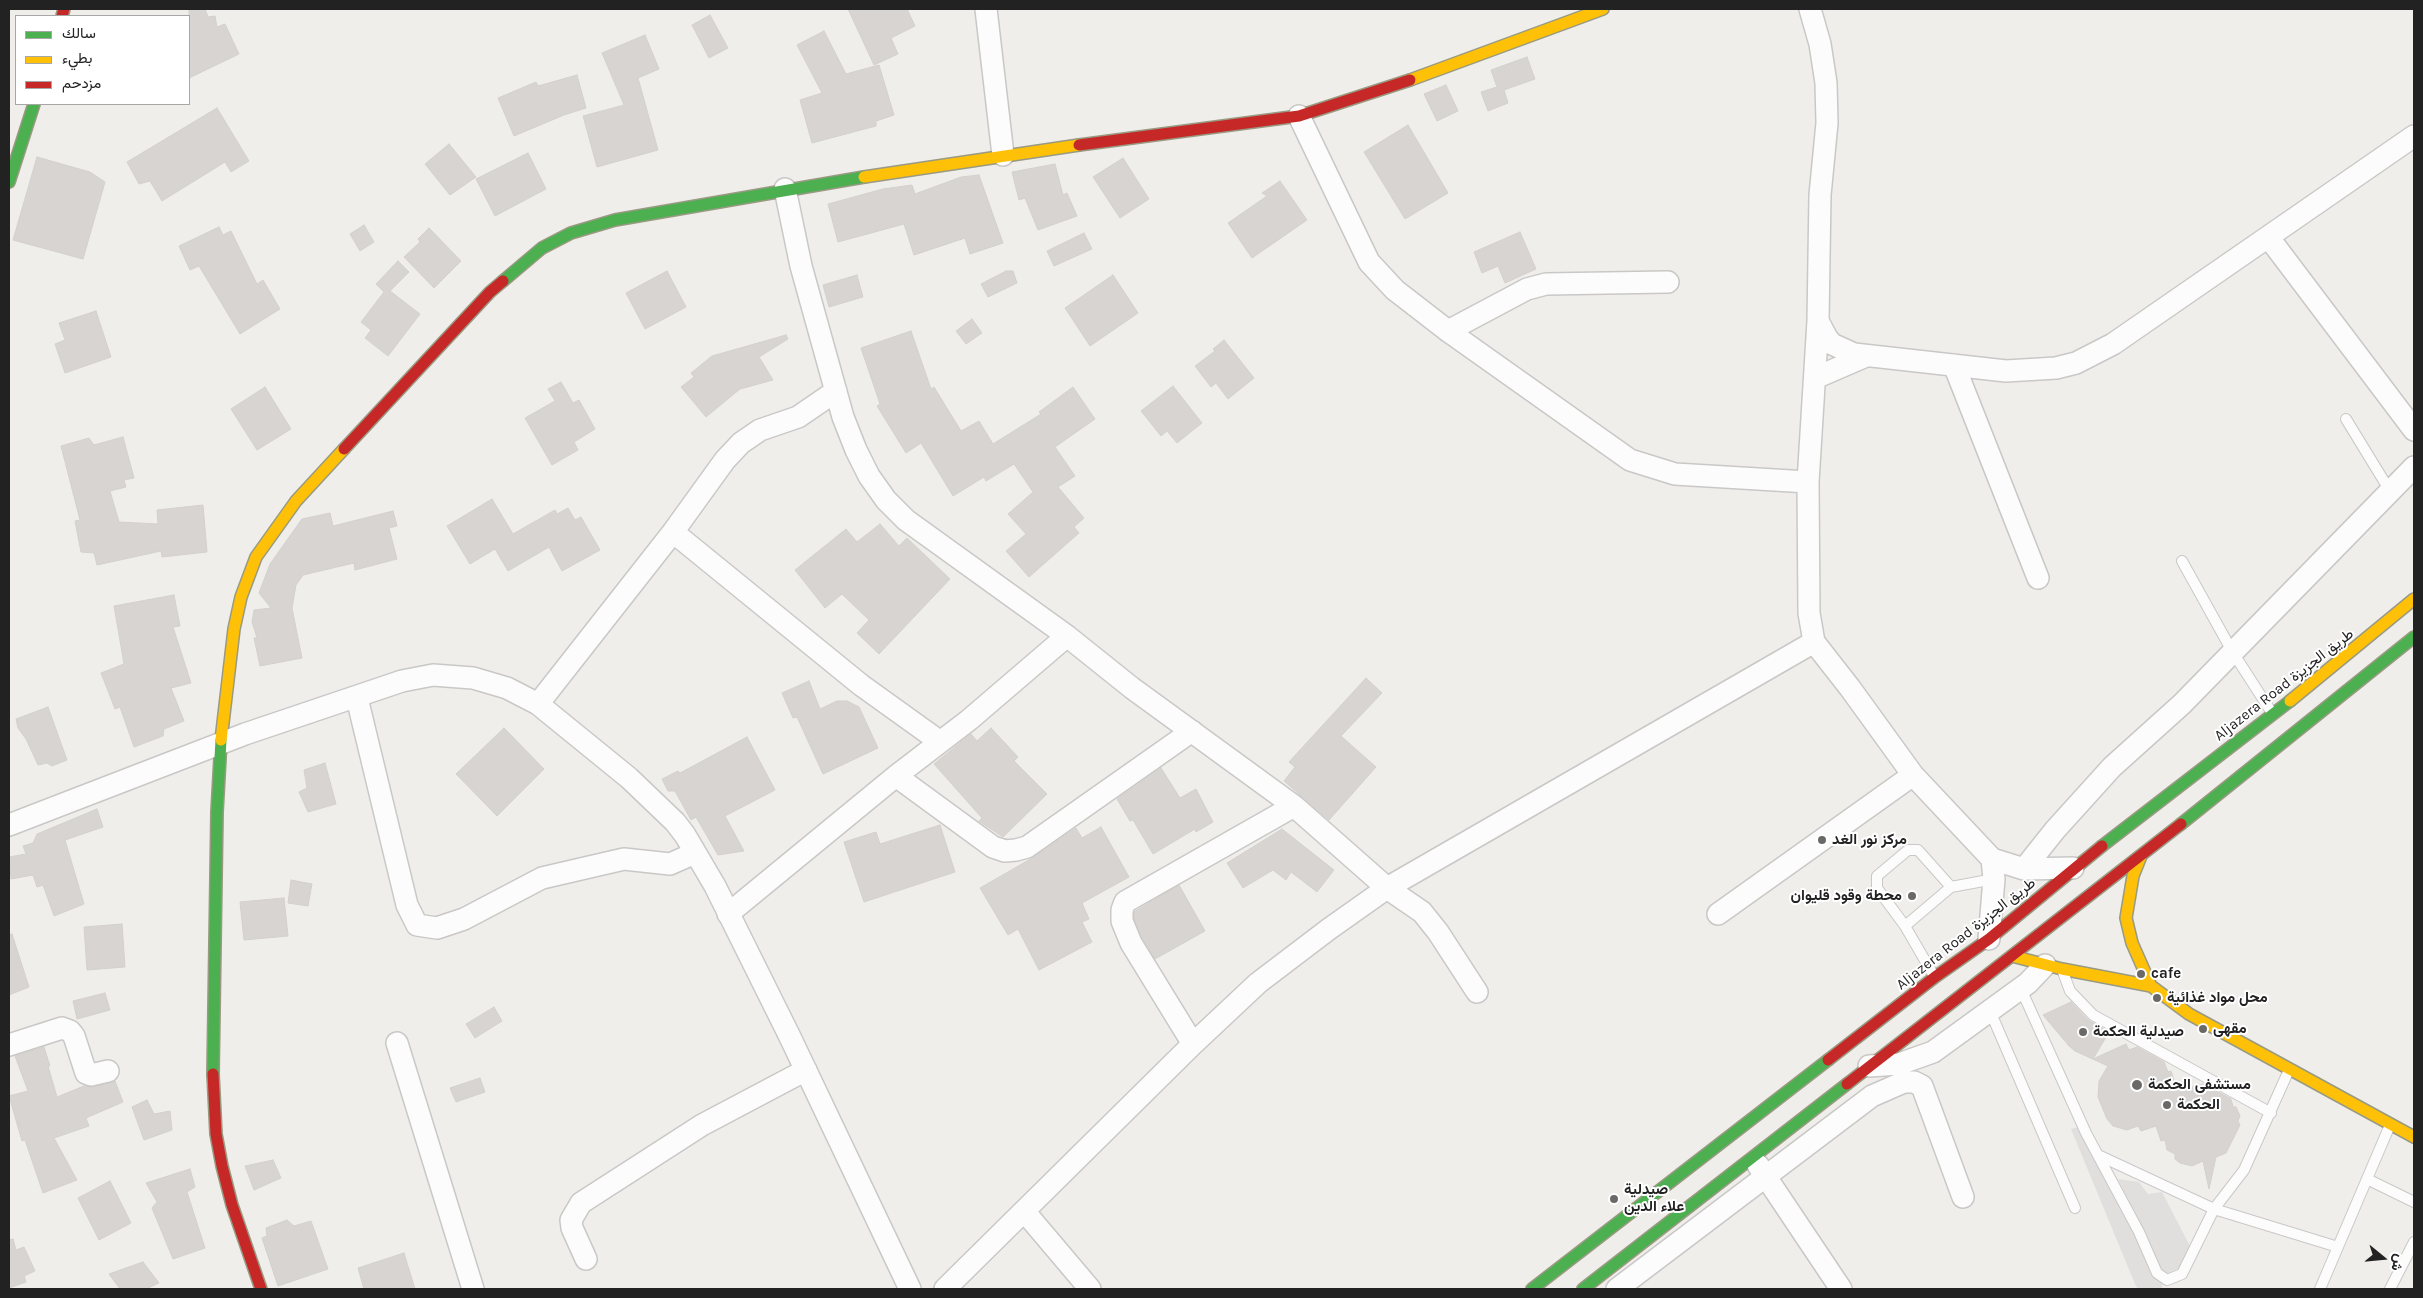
<!DOCTYPE html>
<meta charset="utf-8">
<style>
body{margin:0}
#map{position:relative;width:2423px;height:1298px;overflow:hidden;background:#f0eeeb;font-family:Karla,Vazirmatn,sans-serif}
canvas{display:block}
.frame{position:absolute;inset:0;border:10px solid #222;pointer-events:none}
.legend{position:absolute;left:15px;top:15px;width:175px;height:90px;box-sizing:border-box;background:#fff;border:1px solid #a7a7a7;margin:0;padding:6px 9px;list-style:none;font-size:15px;color:#222}
.legend li{display:flex;align-items:center;gap:10px;height:25px}
.legend b{width:25px;border:1px solid #a7a7a7}
.north{position:absolute;left:2358px;top:1233px;width:50px;height:50px;-webkit-text-stroke:4px #fff;paint-order:stroke;rotate:107deg;font-size:14px;font-weight:700;line-height:20px;text-align:center;color:#222}
.north::after{content:'';display:block;margin:auto;width:18px;height:22px;background:#222;clip-path:polygon(50% 0,100% 100%,50% 72%,0 100%)}
</style>
<div id="map">
<canvas width="2423" height="1298"></canvas>
<div class="frame"></div>
<ul class="legend">
<li><b style="height:6px;background:#4caf50"></b>سالك</li>
<li><b style="height:6px;background:#ffc107"></b>بطيء</li>
<li><b style="height:6px;background:#c62828"></b>مزدحم</li>
</ul>
<div class="north">ش</div>
</div>
<script>
const ctx = document.querySelector('canvas').getContext('2d');
ctx.lineJoin = 'round';
function paint(path, color) { ctx.fillStyle = color; ctx.fill(path, 'evenodd'); }
const toPath = rows => new Path2D(rows.map(r => 'M' + r).join(''));
function strokePath(path, color, width, dash) { ctx.strokeStyle = color; ctx.lineWidth = width; ctx.lineCap = dash ? 'butt' : 'round'; ctx.setLineDash(dash || []); ctx.stroke(path); }
function label(font, color, halo, rows, align = 'center') {
  ctx.font = font + ' Karla,Vazirmatn,sans-serif'; ctx.lineWidth = 4; ctx.setLineDash([]); ctx.textBaseline = 'middle'; ctx.strokeStyle = halo; ctx.fillStyle = color; for (const [text, x, y, turn = 0] of rows) {
    ctx.save(); ctx.translate(x, y); ctx.rotate((+turn || 0) * Math.PI / 180); ctx.textAlign = isNaN(turn) ? turn : align; if (halo) ctx.strokeText(text, 0, 0); ctx.fillText(text, 0, 0); ctx.restore();
  }
}
const parking = toPath([
 [2083,1126,2162,1284,2162,1289,2138,1289,2135,1284,2071,1129],
 [2118,1179,2139,1182,2148,1194,2162,1192,2191,1248,2180,1268,2164,1275]
]);
const building = toPath([
 [189,9,205,9,208,17,215,16,217,27,225,24,239,54,189,78,189,9],
 [848,9,907,9,915,26,891,38,898,54,874,65,848,9],
 [710,15,728,48,709,58,692,25,710,15],
 [824,31,846,74,879,65,894,115,876,121,876,126,812,143,800,100,822,93,797,45,824,31],
 [645,35,659,69,638,78,658,150,597,167,583,116,624,105,602,53,645,35],
 [1527,57,1535,79,1504,90,1508,103,1488,111,1481,92,1497,87,1491,70,1527,57],
 [577,75,586,108,564,115,514,136,498,98,536,82,538,86,577,75],
 [1446,85,1458,111,1437,121,1424,94,1446,85],
 [217,108,249,161,231,172,225,162,162,201,150,181,139,184,127,162,217,108],
 [1408,125,1448,193,1405,219,1364,152,1408,125],
 [449,144,476,177,450,195,425,164,449,144],
 [528,153,546,189,495,216,476,179,528,153],
 [37,157,90,172,105,182,83,259,13,240,37,157],
 [1123,158,1149,199,1120,218,1093,177,1123,158],
 [1055,164,1063,195,1067,193,1077,216,1038,230,1025,198,1019,200,1012,172,1055,164],
 [979,175,1003,243,970,254,965,238,914,255,904,224,838,242,828,204,883,189,912,185,915,194,961,177,979,175],
 [1280,181,1307,220,1252,258,1228,223,1267,196,1262,193,1280,181],
 [364,225,374,242,360,251,350,234,364,225],
 [219,227,223,235,231,231,257,284,263,280,280,309,240,334,199,266,190,270,179,246,219,227],
 [429,228,461,261,434,288,404,257,420,242,418,239,429,228],
 [1520,232,1536,269,1505,283,1498,266,1482,273,1474,252,1520,232],
 [1084,233,1092,249,1054,266,1047,251,1084,233],
 [398,261,409,272,390,291,420,314,388,356,365,338,371,330,361,322,384,292,376,284,398,261],
 [667,271,686,307,645,329,626,293,667,271],
 [1006,271,1013,271,1017,283,988,297,981,284,1006,271],
 [857,275,863,297,829,307,823,285,857,275],
 [1113,275,1138,313,1090,346,1065,308,1113,275],
 [96,311,111,357,65,373,55,344,65,340,59,323,96,311],
 [972,319,982,333,966,344,956,331,972,319],
 [911,331,931,389,934,387,961,431,979,421,993,444,1041,414,1039,412,1073,387,1095,419,1055,447,1075,476,1058,487,1084,518,1074,527,1079,533,1029,577,1006,551,1026,534,1008,514,1033,492,1014,464,986,481,984,477,953,496,921,443,906,453,877,406,880,404,861,348,911,331],
 [786,335,788,339,759,357,773,380,740,389,706,417,681,387,694,377,691,373,712,356,786,335],
 [1224,340,1254,378,1228,399,1216,383,1211,387,1195,366,1215,351,1213,349,1224,340],
 [561,382,573,403,579,400,595,429,574,442,578,450,552,465,525,418,555,401,548,389,561,382],
 [1173,386,1202,423,1177,443,1167,431,1161,436,1141,411,1173,386],
 [265,387,291,429,257,450,231,409,265,387],
 [123,437,134,478,124,480,126,487,110,491,119,522,158,524,157,510,203,505,207,552,162,557,161,551,97,565,94,553,81,552,75,521,80,520,61,446,89,438,94,445,123,437],
 [492,499,513,534,555,510,557,514,568,508,575,520,581,517,600,550,562,571,549,547,508,571,495,549,470,564,447,526,492,499],
 [393,511,397,526,389,528,397,559,355,570,354,563,303,575,296,585,292,608,302,658,260,666,254,638,257,638,252,622,254,610,271,608,259,593,270,564,302,519,330,513,333,526,393,511],
 [880,524,899,546,907,538,950,579,879,654,857,633,869,620,842,594,825,608,795,570,846,529,857,542,880,524],
 [174,595,180,626,173,627,191,683,171,688,184,721,164,729,163,736,134,747,120,707,115,709,101,673,124,664,114,606,174,595],
 [1366,678,1382,693,1341,736,1376,767,1329,820,1284,781,1295,767,1289,762,1366,678],
 [809,681,820,709,837,701,847,701,859,707,878,748,823,774,797,717,793,718,782,693,809,681],
 [48,707,67,760,52,766,47,763,38,765,26,739,18,728,16,719,48,707],
 [504,728,544,769,497,816,456,774,504,728],
 [991,728,1018,757,1014,761,1047,794,1003,837,979,821,982,818,934,764,971,734,977,741,991,728],
 [747,737,775,790,725,816,744,851,718,855,696,817,691,820,675,791,668,791,662,779,678,771,680,773,747,737],
 [325,763,336,804,308,812,299,792,307,788,304,770,325,763],
 [1161,768,1180,798,1196,789,1213,822,1196,832,1195,829,1153,854,1133,820,1130,821,1117,799,1161,768],
 [97,809,103,827,65,840,84,904,54,916,43,885,37,887,33,875,11,879,9,857,26,854,23,846,33,843,37,834,97,809],
 [940,825,955,872,864,902,844,842,876,832,880,844,940,825],
 [1101,827,1129,877,1082,903,1089,919,1082,922,1092,942,1039,970,1018,929,1008,935,980,888,1034,857,1076,828,1082,838,1101,827],
 [1282,829,1334,870,1317,892,1291,872,1286,880,1273,870,1243,888,1227,863,1282,829],
 [291,880,312,884,308,906,288,903,291,880],
 [1179,885,1205,931,1155,959,1142,937,1134,919,1134,912,1179,885],
 [284,898,288,936,244,940,240,902,284,898],
 [122,924,125,967,87,970,84,927,122,924],
 [12,934,29,987,9,995,9,935,12,934],
 [105,993,110,1010,77,1019,73,1001,105,993],
 [2071,1002,2088,1020,2109,1032,2093,1059,2126,1044,2129,1050,2137,1047,2164,1062,2168,1072,2171,1071,2176,1087,2190,1082,2192,1087,2203,1084,2231,1099,2233,1107,2236,1107,2240,1116,2238,1121,2240,1125,2226,1153,2216,1157,2209,1189,2203,1161,2192,1166,2180,1163,2175,1159,2175,1154,2167,1150,2165,1140,2161,1141,2156,1126,2141,1131,2138,1126,2127,1130,2113,1126,2107,1119,2098,1097,2099,1081,2108,1066,2075,1051,2069,1046,2043,1015,2071,1002],
 [494,1007,502,1021,475,1038,466,1024,494,1007],
 [44,1047,50,1066,48,1066,57,1097,84,1086,94,1087,115,1081,123,1102,86,1118,89,1126,54,1138,77,1180,43,1193,25,1140,22,1141,9,1096,28,1091,15,1056,44,1047],
 [480,1078,485,1092,456,1102,450,1088,480,1078],
 [147,1100,154,1114,170,1111,172,1130,144,1140,132,1107,147,1100],
 [273,1160,281,1178,254,1190,245,1166,273,1160],
 [190,1169,195,1187,187,1192,205,1248,173,1259,152,1208,157,1202,146,1183,190,1169],
 [110,1181,131,1223,99,1240,78,1198,110,1181],
 [287,1220,294,1226,311,1221,328,1269,278,1286,262,1238,267,1236,266,1228,287,1220],
 [13,1239,16,1250,24,1247,35,1271,24,1276,26,1282,9,1288,9,1240,13,1239],
 [404,1253,415,1289,364,1289,358,1268,404,1253],
 [143,1262,159,1283,146,1289,120,1289,109,1274,143,1262]
]);
const lane = toPath([
 [2346,419,2390,491],
 [2182,561,2232,651,2272,713],
 [1905,926,1951,887,1994,879],
 [2063,972,2070,991,2093,1015,2271,1113],
 [1934,976,1905,926,1877,888,1877,876,1908,850,1918,850,1951,887],
 [2021,989,2086,1133,2139,1232,2157,1273,2167,1280,2182,1274,2214,1209,2244,1170,2289,1070],
 [1990,1011,2075,1208],
 [2098,1155,2214,1209,2338,1247],
 [2367,1179,2414,1202],
 [2320,1289,2390,1125],
 [2390,1289,2414,1242]
]);
const street = toPath([
 [986,9,1003,155],
 [1810,9,1820,44,1826,83,1827,123,1820,195,1818,321,1808,482,1809,613,1814,642,1850,688,1913,775,1992,859,2024,869,2073,868],
 [1299,116,1369,262,1395,290,1448,331,1630,460,1675,474,1808,482],
 [785,189,801,266,843,417,856,450,869,476,886,500,906,520,1067,636,1132,688,1294,806,1387,888,1422,912,1438,932,1477,992],
 [2269,238,2414,430],
 [1818,321,1827,338,1832,344,1854,354,2006,371,2056,368,2076,363,2113,344,2414,136],
 [1448,331,1527,289,1546,284,1668,282],
 [1954,365,2038,578],
 [1815,378,1866,356],
 [673,532,861,685,939,741],
 [357,698,407,905,417,925,437,928,464,919,542,878,624,859,670,864,695,853],
 [538,704,673,532,725,460,741,443,760,430,798,417,836,391],
 [896,776,993,847,1005,851,1016,850,1027,847,1192,731],
 [9,825,245,734,402,681,433,675,473,678,507,688,538,704,629,778,675,822,685,835,715,886,790,1037,910,1289],
 [2024,869,2055,830,2112,767,2182,704,2414,467],
 [728,914,896,776,969,720,1067,636],
 [1718,914,1913,775],
 [1989,939,1994,879,1992,859],
 [397,1043,473,1289],
 [1193,1044,1131,943,1122,921,1122,910,1125,902,1294,806],
 [9,1045,62,1028,70,1031,74,1036,86,1073,91,1075,108,1071],
 [1869,1066,1899,1064,1933,1052,2028,983,2045,965],
 [1758,1165,1841,1289],
 [1024,1211,1090,1289],
 [586,1259,572,1228,571,1220,581,1203,702,1125,806,1070],
 [945,1289,1193,1044,1258,983,1329,929,1387,888,1814,642],
 [1617,1289,1872,1096,1904,1082,1914,1082,1922,1086,1963,1197]
]);
const fast = toPath([
 [9,182,34,104],
 [503,281,542,248,571,233,615,220,864,177],
 [2181,824,2414,637],
 [2102,846,2290,701],
 [213,1074,217,812,221,740],
 [1532,1289,1828,1060],
 [1583,1289,1847,1084]
]);
const slow = toPath([
 [1410,80,1603,9],
 [864,177,1079,145],
 [2290,701,2414,599],
 [221,740,234,629,241,597,256,557,296,501,344,449],
 [2141,856,2133,876,2126,918,2132,943,2151,986],
 [2012,956,2062,969,2151,986,2189,1014,2414,1137]
]);
const jam = toPath([
 [62,16,64,9],
 [1079,145,1299,116,1410,80],
 [344,449,490,292,503,281],
 [1828,1060,1935,977,1989,939,2102,846],
 [213,1074,216,1134,222,1166,232,1205,261,1289],
 [1847,1084,2181,824]
]);
const markers = [
 [1822,840,5,"#6a6968"],
 [1912,896,5,"#6a6968"],
 [2141,974,5,"#6a6968"],
 [2157,998,5,"#6a6968"],
 [2203,1029,5,"#6a6968"],
 [2083,1032,5,"#6a6968"],
 [2137,1085,6,"#6a6968"],
 [2167,1105,5,"#6a6968"],
 [1614,1199,5,"#6a6968"]
];
const streetNames = [
 ["Aljazera Road طريق الجزيزة",2284,685,-38],
 ["Aljazera Road طريق الجزيزة",1966,934,-38]
];
const poiNames = [
 ["مركز نور الغد",1832,840],
 ["محطة وقود قليوان",1902,896,"right"],
 ["cafe",2151,974],
 ["محل مواد غذائية",2167,998],
 ["مقهى",2213,1029],
 ["صيدلية الحكمة",2093,1032],
 ["مستشفى الحكمة",2148,1085],
 ["الحكمة",2177,1105],
 ["صيدلية",1624,1190],
 ["علاء الدين",1624,1207]
];
paint(parking, '#e0dfde');
paint(building, '#d7d4d2');
strokePath(building, '#d3d0cc', 1);
strokePath(lane, '#c9c8c7', 12);
strokePath(street, '#c9c8c7', 24);
strokePath(fast, '#999a82', 14);
strokePath(slow, '#999a82', 14);
strokePath(jam, '#999a82', 14);
strokePath(lane, '#fdfcfc', 10);
strokePath(street, '#fdfcfc', 21);
strokePath(fast, '#4caf50', 11);
strokePath(slow, '#ffc107', 11);
strokePath(jam, '#c62828', 11);
for (const [x, y, r, color] of markers) { const dot = new Path2D(); dot.arc(x, y, r, 0, 2 * Math.PI); ctx.fillStyle = color; ctx.fill(dot); strokePath(dot, '#fff', 2); }
label('15px', '#222', '#fff', streetNames);
label('bold 15px', '#222', '#fff', poiNames, 'left');
</script>
